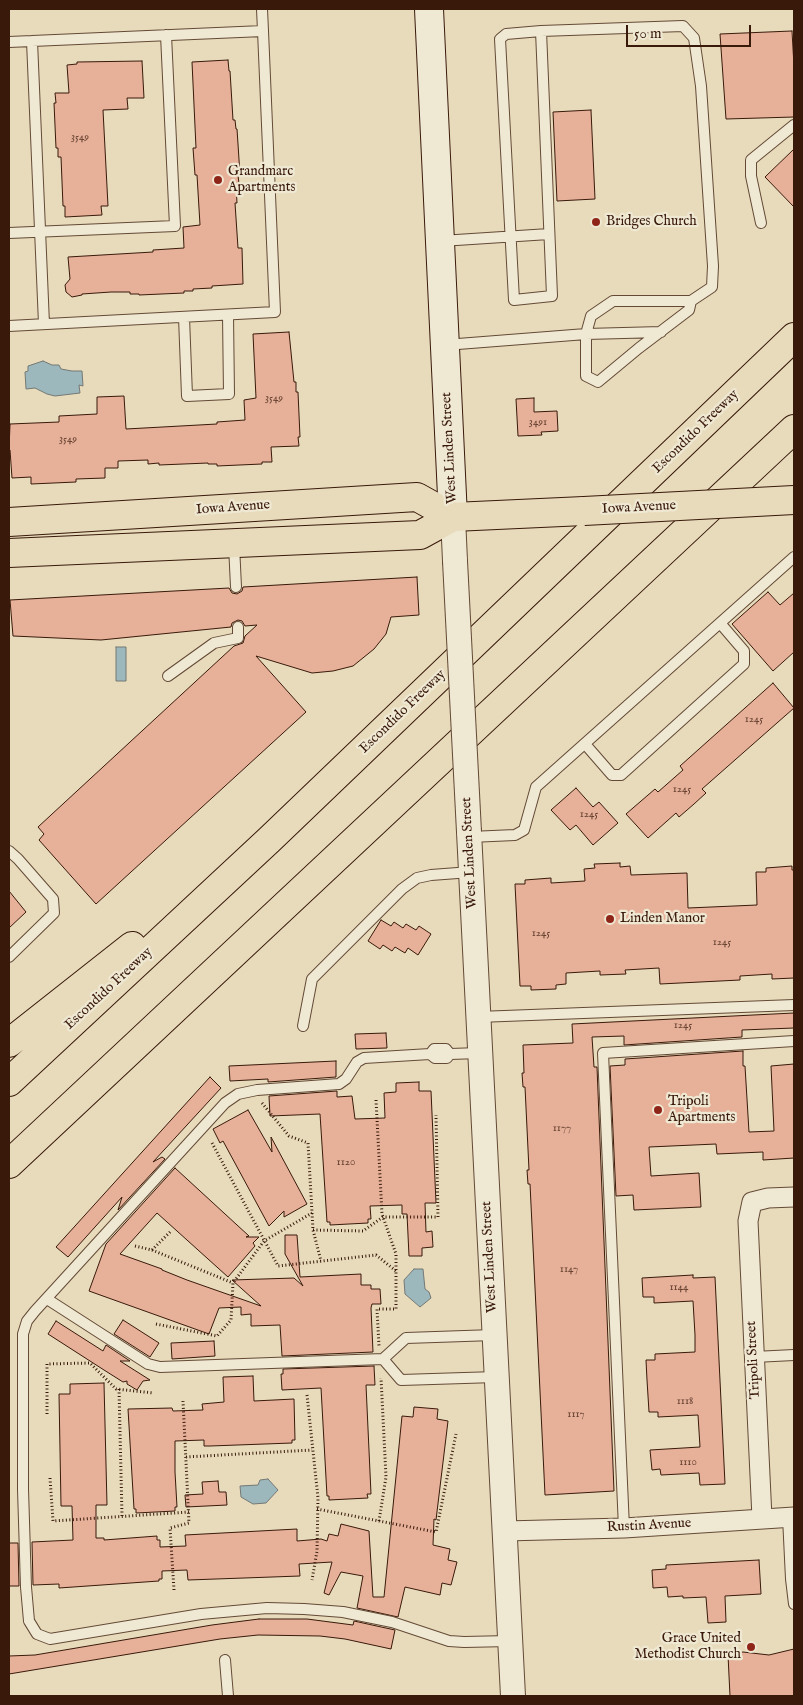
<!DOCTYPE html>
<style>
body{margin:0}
#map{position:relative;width:803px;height:1705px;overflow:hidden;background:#e7dbbb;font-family:"IM FELL English",serif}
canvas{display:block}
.frame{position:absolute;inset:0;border:10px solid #39190a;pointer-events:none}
.scale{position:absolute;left:626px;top:25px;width:125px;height:22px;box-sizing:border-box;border:2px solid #39190a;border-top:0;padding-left:6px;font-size:15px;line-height:18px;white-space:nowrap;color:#39190a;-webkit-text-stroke:4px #efe8d3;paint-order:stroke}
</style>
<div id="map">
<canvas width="803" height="1705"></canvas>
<div class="frame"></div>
<div class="scale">50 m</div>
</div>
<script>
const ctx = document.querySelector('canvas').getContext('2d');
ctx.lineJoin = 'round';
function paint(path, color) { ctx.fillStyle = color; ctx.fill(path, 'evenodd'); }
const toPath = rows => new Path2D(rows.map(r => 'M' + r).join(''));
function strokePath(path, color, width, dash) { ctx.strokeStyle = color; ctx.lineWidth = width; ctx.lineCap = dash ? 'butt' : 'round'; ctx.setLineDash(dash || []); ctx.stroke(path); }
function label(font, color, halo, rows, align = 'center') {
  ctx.font = font + ' "IM FELL English",serif'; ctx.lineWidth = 4.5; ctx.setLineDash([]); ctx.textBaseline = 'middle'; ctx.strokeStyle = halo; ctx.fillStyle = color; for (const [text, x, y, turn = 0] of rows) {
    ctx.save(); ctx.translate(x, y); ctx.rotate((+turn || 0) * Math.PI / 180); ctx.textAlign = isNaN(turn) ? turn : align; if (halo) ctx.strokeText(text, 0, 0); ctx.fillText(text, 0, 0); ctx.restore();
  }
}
const water = toPath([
 [43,361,52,365,59,365,61,369,72,371,82,371,83,386,79,385,80,393,55,396,47,394,35,388,26,389,25,372,28,371,28,366,43,361],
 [116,647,126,647,126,681,116,681,116,647],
 [414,1269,423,1269,425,1289,429,1292,431,1298,420,1307,405,1294,404,1280,414,1269],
 [268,1479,278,1490,266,1503,253,1504,241,1497,240,1486,258,1485,260,1480,268,1479]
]);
const building = toPath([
 [792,31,794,66,794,117,726,119,720,34,792,31],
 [228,60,229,71,230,71,233,120,235,120,236,129,237,129,238,144,240,175,238,175,239,184,236,184,237,203,235,203,238,248,242,248,243,284,212,286,212,288,193,289,193,291,184,291,184,293,139,295,139,294,130,294,130,292,111,292,82,294,82,295,72,297,66,292,65,285,70,279,68,257,153,252,153,250,184,248,183,227,200,225,197,175,195,175,193,148,196,148,192,62,228,60],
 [142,61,144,98,127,98,128,109,103,110,108,206,101,206,102,215,65,217,65,206,63,206,61,157,58,157,58,148,56,148,54,103,56,103,55,93,69,93,67,65,77,64,77,62,142,61],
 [591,110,595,199,557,201,553,112,591,110],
 [794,149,794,207,765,177,794,149],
 [289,332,294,382,296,382,296,392,298,392,300,437,298,437,299,446,271,447,272,462,262,462,262,464,217,466,217,464,208,464,208,463,159,465,159,463,148,464,148,460,118,461,118,468,105,468,105,478,76,479,76,482,31,484,31,477,12,478,10,450,9,450,10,424,59,422,59,416,97,414,97,397,124,396,126,429,217,424,217,422,245,420,244,400,256,398,253,334,289,332],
 [534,398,534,412,557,411,558,431,541,432,542,435,518,436,516,399,534,398],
 [417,577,419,615,391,617,386,634,374,649,353,666,333,671,312,673,256,656,306,712,96,904,39,840,44,834,38,827,234,646,243,643,245,636,257,625,245,626,242,621,238,620,232,623,231,627,101,640,13,636,10,600,229,588,232,593,237,594,242,591,243,587,417,577],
 [768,592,780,605,794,593,794,652,773,671,732,624,768,592],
 [773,683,794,708,702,789,706,793,694,804,679,817,676,813,648,838,626,814,655,789,658,792,683,770,680,766,773,683],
 [576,788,593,807,599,802,618,823,593,845,576,825,570,830,551,810,576,788],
 [620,863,620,867,630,866,631,875,687,873,688,908,757,905,756,872,766,872,766,868,792,866,792,870,794,870,794,978,772,979,772,974,740,976,740,980,660,984,659,968,625,970,626,974,600,975,600,971,566,973,566,984,556,985,556,989,531,990,531,986,520,986,515,884,525,884,525,880,551,878,551,883,585,881,584,869,595,868,594,864,620,863],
 [9,891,26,912,9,928,9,891],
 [381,920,391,926,394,922,403,928,406,924,416,930,419,926,431,934,418,955,408,948,405,953,395,947,392,951,383,945,380,949,368,941,381,920],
 [794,1013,794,1028,742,1030,742,1037,624,1045,624,1036,592,1037,594,1067,597,1067,614,1491,545,1495,530,1184,528,1184,527,1170,529,1170,525,1087,523,1087,522,1073,524,1073,523,1045,573,1043,572,1024,794,1013],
 [386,1033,387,1048,356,1049,355,1034,386,1033],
 [743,1051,743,1066,745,1066,749,1132,774,1131,771,1066,794,1064,794,1158,763,1160,763,1152,717,1154,716,1144,649,1147,651,1176,699,1173,701,1207,634,1210,633,1195,616,1196,610,1066,625,1065,625,1059,743,1051],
 [336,1061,336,1077,268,1082,268,1079,230,1081,229,1066,336,1061],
 [210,1077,221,1088,153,1162,162,1157,165,1159,118,1210,122,1197,68,1257,56,1247,210,1077],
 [419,1082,419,1091,431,1091,436,1203,425,1203,426,1232,432,1231,433,1247,422,1248,422,1256,409,1256,407,1214,402,1214,402,1205,370,1206,371,1219,368,1219,368,1223,330,1225,330,1222,327,1222,320,1114,270,1116,269,1096,337,1091,337,1097,352,1096,355,1119,385,1118,384,1093,396,1092,396,1083,419,1082],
 [248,1110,272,1152,271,1137,307,1204,284,1217,284,1211,269,1226,223,1141,220,1143,213,1129,248,1110],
 [175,1168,249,1236,246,1237,259,1237,253,1243,255,1246,228,1277,157,1213,120,1254,162,1269,162,1270,187,1280,261,1306,232,1280,294,1278,303,1286,285,1254,285,1235,297,1235,300,1277,361,1274,361,1285,371,1285,371,1289,380,1289,381,1304,372,1304,371,1308,373,1352,282,1356,280,1325,251,1326,251,1314,241,1315,241,1307,219,1308,209,1334,89,1291,106,1244,175,1168],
 [693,1275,693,1278,715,1277,725,1484,700,1485,699,1473,661,1475,660,1469,652,1470,650,1450,700,1447,698,1415,658,1417,658,1412,649,1412,647,1380,646,1360,655,1360,655,1354,695,1352,695,1335,693,1301,654,1303,654,1297,643,1297,642,1278,693,1275],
 [123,1320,159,1343,150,1357,114,1334,123,1320],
 [56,1321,103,1351,106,1345,130,1361,120,1361,150,1380,143,1381,137,1390,127,1384,127,1381,123,1382,104,1370,48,1334,56,1321],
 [214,1341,215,1356,172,1359,171,1343,214,1341],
 [374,1366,375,1385,366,1385,371,1494,367,1494,368,1498,329,1500,329,1496,327,1496,321,1388,282,1390,281,1374,283,1374,283,1369,374,1366],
 [253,1376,254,1401,294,1399,295,1440,292,1440,292,1443,210,1446,204,1446,204,1440,175,1441,175,1472,177,1507,175,1507,175,1511,136,1513,136,1509,134,1509,128,1409,172,1408,173,1411,203,1410,202,1404,224,1402,223,1377,253,1376],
 [104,1383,107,1505,96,1505,96,1538,104,1538,104,1540,157,1536,157,1540,160,1540,160,1547,186,1546,185,1535,297,1529,297,1541,321,1539,327,1541,329,1534,338,1536,341,1524,369,1531,373,1597,384,1597,402,1416,413,1417,414,1407,438,1409,437,1419,448,1421,436,1520,434,1519,433,1545,450,1549,448,1560,457,1562,451,1585,442,1583,440,1595,405,1587,398,1617,357,1608,363,1576,341,1572,329,1595,324,1593,332,1562,299,1564,300,1576,188,1580,187,1570,162,1571,162,1579,159,1579,159,1581,59,1588,59,1584,33,1585,32,1542,73,1540,72,1506,61,1506,59,1394,70,1394,70,1384,104,1383],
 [218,1481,219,1492,226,1492,227,1505,186,1507,185,1495,203,1494,202,1482,218,1481],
 [9,1543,18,1543,19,1586,9,1586,9,1543],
 [759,1560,761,1594,725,1596,726,1622,708,1623,706,1597,683,1598,683,1596,668,1597,667,1587,653,1588,652,1570,666,1569,666,1565,759,1560],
 [259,1619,307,1619,353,1625,354,1621,395,1630,391,1649,345,1639,320,1636,258,1635,220,1639,9,1674,9,1656,35,1655,212,1625,259,1619],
 [794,1649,794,1696,730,1696,728,1655,743,1652,769,1655,794,1649]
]);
const path = toPath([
 [376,1100,382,1214,396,1254,396,1309,377,1309,379,1346],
 [262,1103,289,1136,308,1143,313,1230,321,1261],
 [212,1143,278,1266,376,1255,396,1271],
 [313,1230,363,1231,383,1217,438,1217,436,1115],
 [135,1246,152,1250,171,1231],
 [152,1250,233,1283],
 [156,1324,217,1336,231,1320,233,1283,264,1241,312,1213],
 [119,1389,122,1516],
 [307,1395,318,1498,317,1551,312,1580],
 [47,1414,47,1364,90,1363,116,1389,154,1393],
 [186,1457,312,1450],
 [50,1478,53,1521,189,1512],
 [317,1509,436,1532,456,1434],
 [379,1521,386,1477,381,1378],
 [174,1590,170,1528,189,1523,183,1401]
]);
const service = toPath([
 [262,9,263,31],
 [541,31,683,26,694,38,701,86,713,266,712,287,691,301,613,301,591,316,586,334,586,376,598,382,639,348,689,310,691,301],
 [541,31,552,296,514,300,500,39,506,34,541,31],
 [32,41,44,324],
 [9,42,263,31,275,312,9,326],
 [761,223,751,176,751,160,794,125],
 [9,233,175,226,166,35],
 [441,241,549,234],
 [184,317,187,396,229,394,228,315],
 [445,345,586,334,661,332],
 [234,545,236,587],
 [168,676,214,643,238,638,238,627],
 [585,744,612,775,621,775,744,664,744,651,720,623],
 [470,837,515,835,524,830,536,787,794,557],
 [9,851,18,859,53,899,54,913,9,957],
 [478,1017,794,1005],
 [303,1026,312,979,402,889,417,878,431,875,471,872],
 [480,1053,450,1054,447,1058,435,1058,430,1054,364,1058,357,1062,346,1079,339,1084,257,1090,238,1094,225,1103,35,1311,27,1321,23,1334,23,1489,26,1587,29,1621,37,1634,50,1639,201,1614,267,1608,304,1609,343,1612,392,1622,449,1641,464,1642,510,1641],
 [430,1054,434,1049,446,1049,450,1054],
 [47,1299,148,1364,160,1367,383,1359,406,1338,494,1335],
 [754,1357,794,1355],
 [383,1359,401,1380,496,1377],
 [788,1517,791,1579,794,1579],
 [624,1528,603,1053,794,1041],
 [791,1579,794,1604],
 [225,1660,228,1696]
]);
const minor = toPath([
 [762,1518,748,1221,752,1202,768,1198,794,1197],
 [505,1531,624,1528,794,1517]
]);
const tertiary = toPath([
 [453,517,455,561],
 [469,832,513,1696]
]);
const secondary = toPath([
 [429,9,453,517]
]);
const primary = toPath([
 [9,522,417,497,453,517],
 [9,553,420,535,453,517,584,511]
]);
const motorway = toPath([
 [9,1043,132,946],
 [9,1082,269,840,794,337],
 [9,1164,794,429]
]);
const tertiaryBridge = toPath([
 [455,561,469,832]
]);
const primaryBridge = toPath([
 [584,511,794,500]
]);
const markers = [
 [218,180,5,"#8f2418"],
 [596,222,5,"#8f2418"],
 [610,919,5,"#8f2418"],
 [658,1110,5,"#8f2418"],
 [751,1647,5,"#8f2418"]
];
const numberNames = [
 ["3549",80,138],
 ["3549",274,399],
 ["3491",538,423],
 ["3549",68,440],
 ["1245",754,720],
 ["1245",682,790],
 ["1245",589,815],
 ["1245",541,934],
 ["1245",722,943],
 ["1245",683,1026],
 ["1177",562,1129],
 ["1120",346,1163],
 ["1147",569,1270],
 ["1144",679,1288],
 ["1118",685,1402],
 ["1117",576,1415],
 ["1110",688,1463]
];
const poiNames = [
 ["Grandmarc",228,172],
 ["Apartments",228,188],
 ["Bridges Church",606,222],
 ["Linden Manor",620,919],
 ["Tripoli",668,1102],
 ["Apartments",668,1118],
 ["Grace United",741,1639,"right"],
 ["Methodist Church",741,1655,"right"]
];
const streetNames = [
 ["Escondido Freeway",696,432,-44],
 ["West Linden Street",450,448,-93],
 ["Iowa Avenue",233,508,-4],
 ["Iowa Avenue",639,508,-3],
 ["Escondido Freeway",403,712,-44],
 ["West Linden Street",470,853,-93],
 ["Escondido Freeway",109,989,-43],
 ["West Linden Street",490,1257,-93],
 ["Tripoli Street",754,1360,-93],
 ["Rustin Avenue",649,1526,-3]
];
paint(water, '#9cb8bc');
strokePath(water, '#747875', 1);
paint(building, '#e6b099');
strokePath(building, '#39190a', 1);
strokePath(service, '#644a36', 12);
strokePath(minor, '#644a36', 21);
strokePath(tertiary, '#644a36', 26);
strokePath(secondary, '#39190a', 30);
strokePath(primary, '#39190a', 30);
strokePath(motorway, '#39190a', 30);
strokePath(path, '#39190a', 3, [1, 2.5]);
strokePath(service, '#efe8d3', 10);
strokePath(minor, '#efe8d3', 19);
strokePath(tertiary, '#efe8d3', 24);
strokePath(secondary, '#efe8d3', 28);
strokePath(primary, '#e7dbbb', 28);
strokePath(motorway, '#e7dbbb', 28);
strokePath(tertiaryBridge, '#644a36', 26, []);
strokePath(primaryBridge, '#39190a', 30, []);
strokePath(tertiaryBridge, '#efe8d3', 24);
strokePath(primaryBridge, '#e7dbbb', 28);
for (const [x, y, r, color] of markers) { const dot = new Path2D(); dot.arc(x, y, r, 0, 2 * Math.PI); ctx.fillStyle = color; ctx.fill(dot); strokePath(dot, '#efe8d3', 2); }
label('11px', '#643f2e', null, numberNames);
label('14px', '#39190a', '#efe8d3', poiNames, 'left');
label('14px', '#39190a', '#efe8d3', streetNames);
</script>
